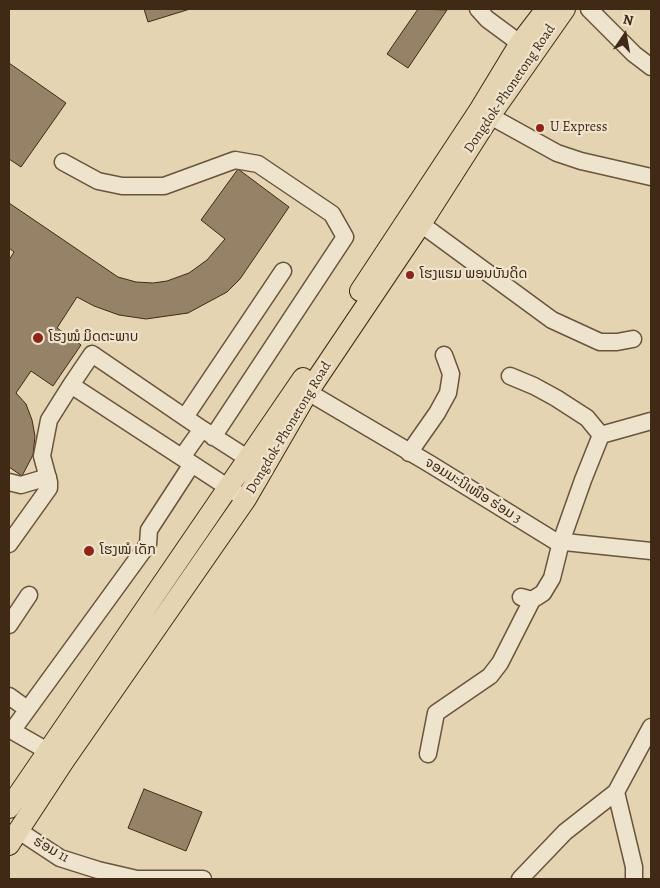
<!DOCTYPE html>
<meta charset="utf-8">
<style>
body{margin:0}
#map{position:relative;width:660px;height:888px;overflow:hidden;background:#e5d4b2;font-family:Alegreya,serif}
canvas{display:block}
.frame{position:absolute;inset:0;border:10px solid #402a15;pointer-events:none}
.north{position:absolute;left:600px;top:10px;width:50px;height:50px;-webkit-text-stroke:4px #eee3cd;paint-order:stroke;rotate:12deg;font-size:14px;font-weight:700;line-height:20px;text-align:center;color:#402a15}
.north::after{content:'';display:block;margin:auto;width:18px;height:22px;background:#402a15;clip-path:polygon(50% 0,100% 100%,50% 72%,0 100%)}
</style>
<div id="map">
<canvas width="660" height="888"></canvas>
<div class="frame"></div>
<div class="north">N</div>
</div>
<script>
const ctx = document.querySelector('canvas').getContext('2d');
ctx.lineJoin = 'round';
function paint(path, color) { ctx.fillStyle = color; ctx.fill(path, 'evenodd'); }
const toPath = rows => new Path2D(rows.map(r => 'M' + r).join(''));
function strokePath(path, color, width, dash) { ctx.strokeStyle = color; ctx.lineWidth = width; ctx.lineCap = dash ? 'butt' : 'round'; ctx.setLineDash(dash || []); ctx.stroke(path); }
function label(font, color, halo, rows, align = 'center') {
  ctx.font = font + ' Alegreya,"Noto Sans Lao",serif'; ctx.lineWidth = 4.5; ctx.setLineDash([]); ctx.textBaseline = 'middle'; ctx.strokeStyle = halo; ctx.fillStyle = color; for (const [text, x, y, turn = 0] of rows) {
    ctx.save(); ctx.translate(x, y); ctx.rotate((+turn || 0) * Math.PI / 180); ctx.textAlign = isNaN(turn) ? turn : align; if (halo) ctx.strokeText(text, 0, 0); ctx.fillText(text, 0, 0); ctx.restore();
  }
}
const building = toPath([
 [144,9,190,9,148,22,144,9],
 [418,9,447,10,408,68,387,54,418,9],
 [9,63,66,103,21,167,9,159,9,63],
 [238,169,289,207,240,279,227,292,188,313,146,319,119,315,94,306,77,297,57,328,81,345,53,386,31,371,16,393,26,404,32,420,35,436,33,455,22,476,9,467,9,260,14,252,9,248,9,203,118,277,136,282,153,283,167,281,189,273,207,260,225,239,201,220,238,169],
 [144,789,202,812,186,851,128,828,144,789]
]);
const minor = toPath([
 [478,9,487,19,529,50],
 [589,9,634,54,651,67],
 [490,116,557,153,581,161,651,177],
 [63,162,98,181,122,186,164,186,235,160,258,164,332,214,345,237,213,437],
 [421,224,552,320,600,342,617,342,633,339],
 [510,376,534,386,556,398,587,418,601,435],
 [308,392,430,464,555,541,651,551],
 [185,417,283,271],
 [409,453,437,413,448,393,451,374,444,355],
 [182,457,202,429],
 [9,482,21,485,48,477],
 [238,494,71,385,92,354,202,429,258,465],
 [9,544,49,488,49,482,42,456,49,420,71,385],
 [521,597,532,600,543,593,552,578,561,542,583,480,601,435,651,421],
 [9,625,29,595],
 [9,696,27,709],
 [9,729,58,757],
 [12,731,148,544,149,530,192,464],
 [428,754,436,713,490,676,500,663,532,600],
 [616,792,634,867,634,879],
 [19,831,60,858,98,870,137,879,203,879],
 [520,879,565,832,616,792,651,727]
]);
const major = toPath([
 [360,291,480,109,520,43,546,9],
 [9,808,303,378],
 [9,845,64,761,246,499,308,392,421,224,490,116,565,9]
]);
const markers = [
 [540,128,5,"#8f2418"],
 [410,275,5,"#8f2418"],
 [38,338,6,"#8f2418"],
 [89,551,6,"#8f2418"]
];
const streetNames = [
 ["Dongdok-Phonetong Road",510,89,-56],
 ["Dongdok-Phonetong Road",289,428,-59],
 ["ຈອມມະນີເໜືອ ຮ່ອມ 3",473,491,32],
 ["ຮ່ອມ 11",51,850,29]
];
const poiNames = [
 ["U Express",550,128],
 ["ໂຮງແຮມ ພອນບັນດິດ",420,275],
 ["ໂຮງໝໍ ມິດຕະພາບ",49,338],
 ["ໂຮງໝໍ ເດັກ",100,551]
];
paint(building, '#968267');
strokePath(building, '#402a15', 1);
strokePath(minor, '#69543c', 19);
strokePath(major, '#402a15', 22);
strokePath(minor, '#eee3cd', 16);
strokePath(major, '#e5d4b2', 20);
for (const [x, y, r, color] of markers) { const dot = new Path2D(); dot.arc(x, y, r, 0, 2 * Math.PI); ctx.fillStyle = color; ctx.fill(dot); strokePath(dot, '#eee3cd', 2); }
label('14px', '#402a15', '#eee3cd', streetNames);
label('14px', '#402a15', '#eee3cd', poiNames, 'left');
</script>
